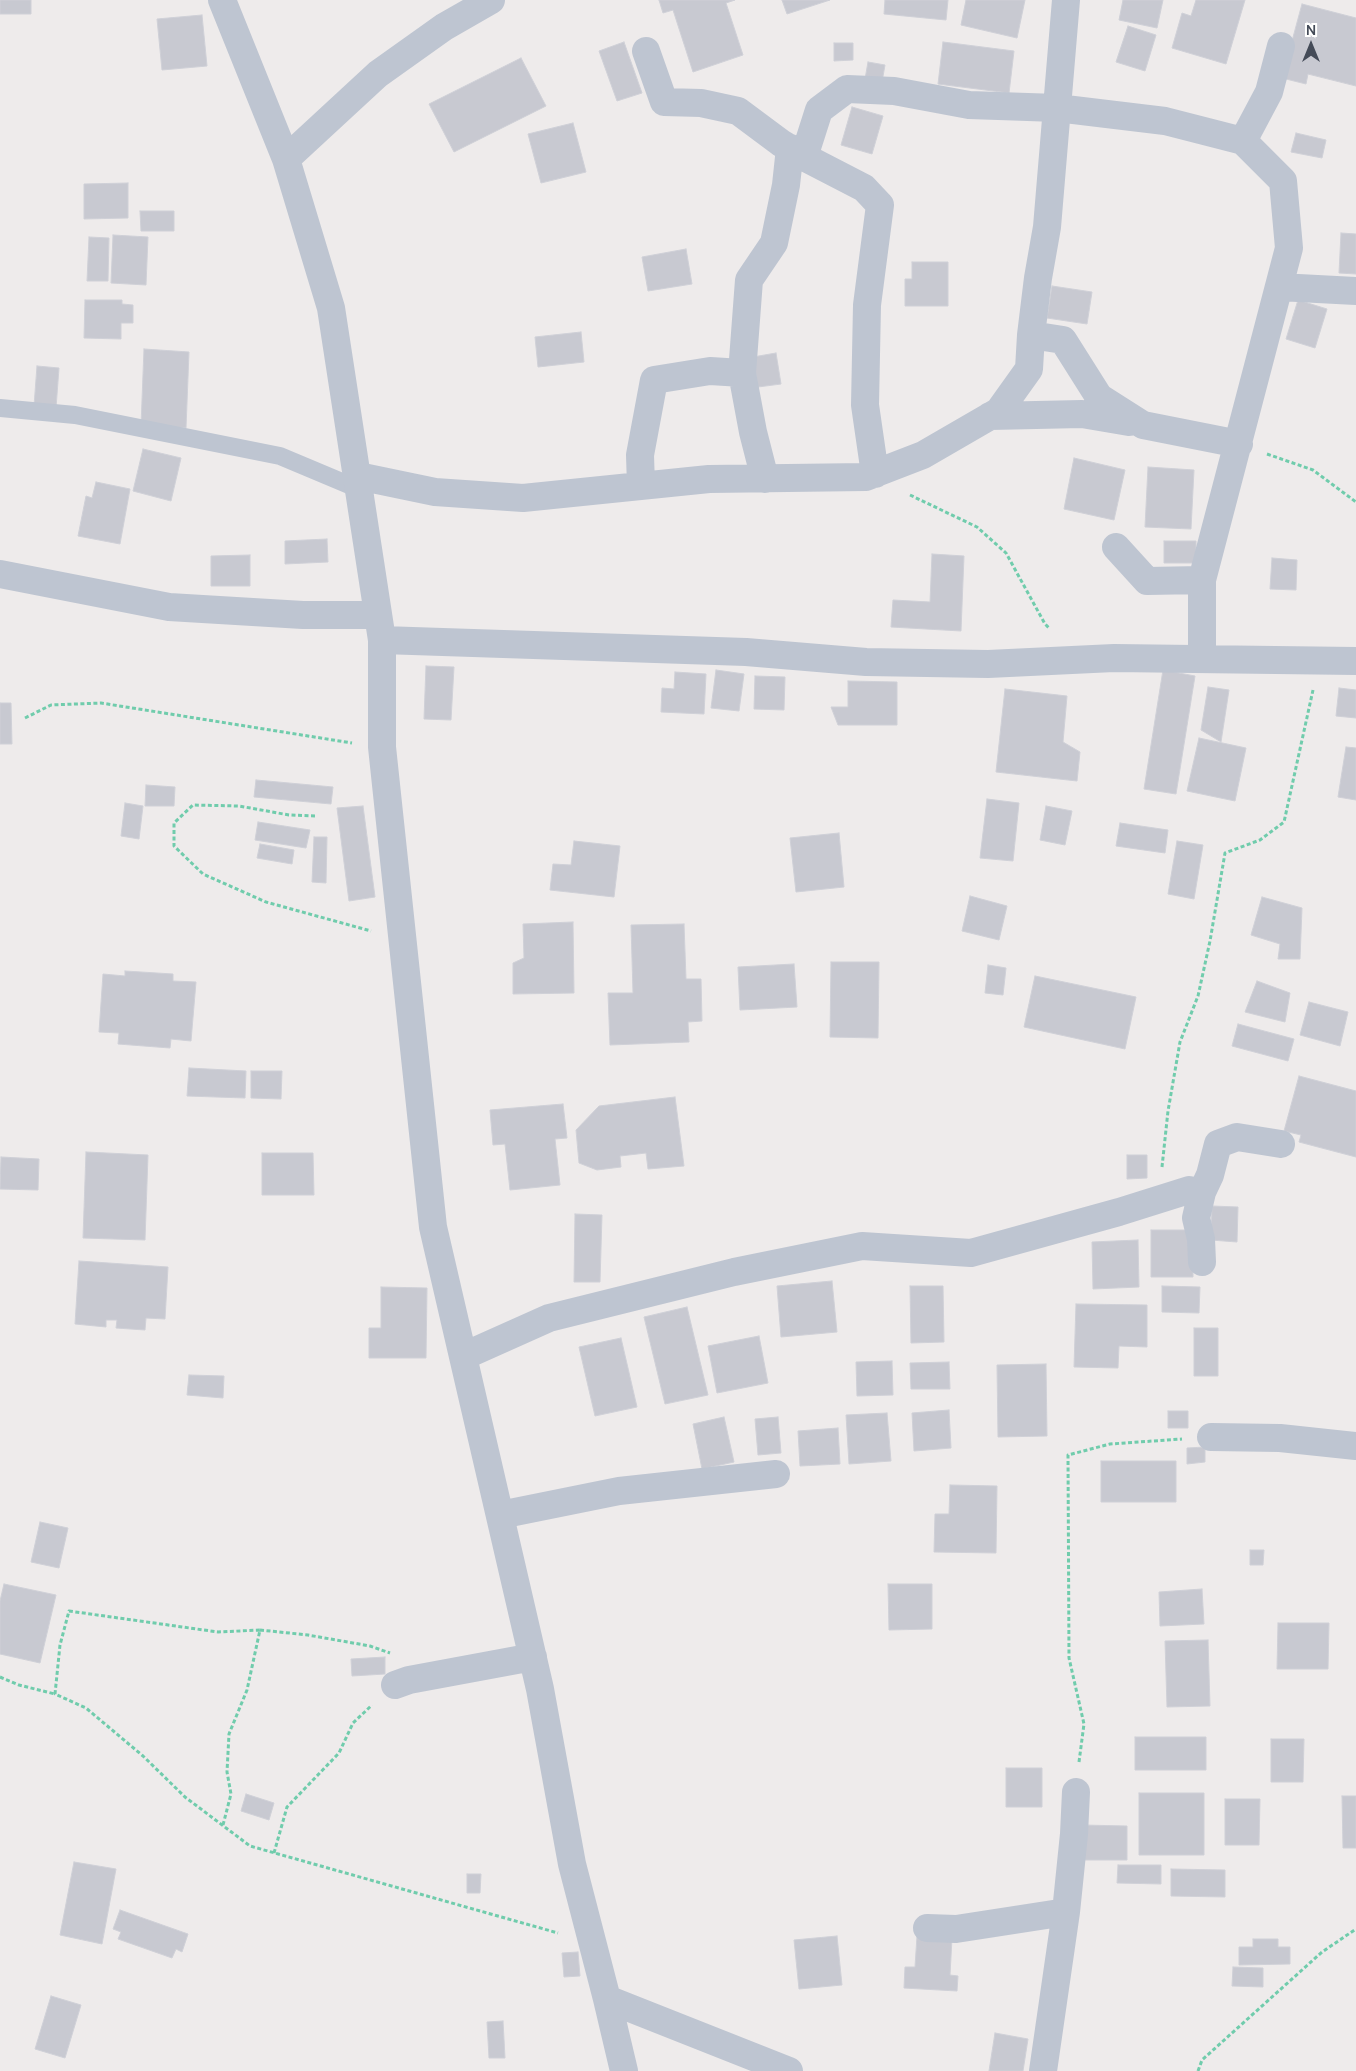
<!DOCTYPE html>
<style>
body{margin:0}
#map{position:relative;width:1356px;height:2071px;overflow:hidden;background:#eeebeb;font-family:Manrope,sans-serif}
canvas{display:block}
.north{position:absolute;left:1286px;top:20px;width:50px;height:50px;-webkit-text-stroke:4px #fff;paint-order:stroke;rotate:0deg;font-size:14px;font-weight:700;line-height:20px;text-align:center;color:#444b58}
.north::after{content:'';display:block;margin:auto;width:18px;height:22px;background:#444b58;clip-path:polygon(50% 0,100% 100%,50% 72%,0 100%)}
</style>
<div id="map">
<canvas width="1356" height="2071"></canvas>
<div class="north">N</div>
</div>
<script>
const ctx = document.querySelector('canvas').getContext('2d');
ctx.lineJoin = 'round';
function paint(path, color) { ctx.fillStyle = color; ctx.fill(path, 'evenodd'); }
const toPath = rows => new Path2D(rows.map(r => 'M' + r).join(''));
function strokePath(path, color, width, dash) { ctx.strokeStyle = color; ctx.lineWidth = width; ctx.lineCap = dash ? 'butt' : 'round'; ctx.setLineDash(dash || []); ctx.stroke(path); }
const building = toPath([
 [0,0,31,0,31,14,0,14,0,0],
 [659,0,735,0,726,3,743,55,693,72,673,10,663,13,659,0],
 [782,0,830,0,787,14,782,0],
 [885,0,948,0,946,20,884,14,885,0],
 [966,0,1025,0,1017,38,961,25,966,0],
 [1123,0,1163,0,1157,28,1119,20,1123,0],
 [1196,0,1245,0,1226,64,1172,48,1182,13,1191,16,1196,0],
 [1302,4,1356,18,1356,86,1308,74,1306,84,1282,78,1302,4],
 [202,15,207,66,162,70,157,19,202,15],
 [1128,26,1156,35,1145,71,1116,62,1128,26],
 [624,42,642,93,617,101,599,51,624,42],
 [943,42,1014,51,1009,93,938,84,943,42],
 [834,43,853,43,853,60,834,61,834,43],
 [521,58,546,106,454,152,429,104,521,58],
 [868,62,885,65,882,82,865,79,868,62],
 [852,107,883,116,872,154,841,145,852,107],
 [573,123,586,172,541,183,528,134,573,123],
 [1296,133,1326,140,1322,158,1291,152,1296,133],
 [128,183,128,218,84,219,84,184,128,183],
 [140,211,174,211,174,231,141,231,140,211],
 [1341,233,1356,234,1356,274,1339,273,1341,233],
 [113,235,148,237,146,285,111,283,113,235],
 [89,237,109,238,108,281,87,281,89,237],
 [686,249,692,284,648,291,642,257,686,249],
 [912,262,948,262,948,306,905,306,905,279,912,279,912,262],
 [1052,286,1092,292,1087,324,1047,318,1052,286],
 [85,300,122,300,122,304,133,305,133,323,121,323,121,339,84,338,85,300],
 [1298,300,1327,309,1315,348,1286,339,1298,300],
 [581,332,584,362,538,367,535,337,581,332],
 [144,349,189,352,186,428,141,426,144,349],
 [776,353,781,384,758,387,753,357,776,353],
 [37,366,59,368,56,408,34,406,37,366],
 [143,449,181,458,171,501,133,491,143,449],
 [1074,458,1125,470,1114,520,1064,509,1074,458],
 [1148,467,1194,470,1191,529,1145,527,1148,467],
 [96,482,130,489,120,544,78,536,86,496,92,498,96,482],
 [327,539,328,562,285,564,285,541,327,539],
 [1164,541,1196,541,1196,563,1164,563,1164,541],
 [932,554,964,556,961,631,891,627,893,600,930,602,932,554],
 [250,555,250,586,211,586,211,556,250,555],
 [1272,558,1297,560,1296,590,1270,589,1272,558],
 [426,666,454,667,451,720,424,719,426,666],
 [716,670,744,674,739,711,711,708,716,670],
 [1163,670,1195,676,1176,794,1144,789,1163,670],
 [675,672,706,674,704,714,661,712,662,688,674,689,675,672],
 [755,676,785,677,784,710,754,709,755,676],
 [848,681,897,682,897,725,838,725,831,707,848,707,848,681],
 [1208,687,1229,690,1221,742,1201,730,1208,687],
 [1339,688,1356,690,1356,718,1336,716,1339,688],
 [1005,689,1067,696,1063,742,1080,752,1077,781,996,772,1005,689],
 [0,703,11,703,12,744,0,744,0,703],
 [1199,738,1246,748,1235,801,1187,791,1199,738],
 [1346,747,1356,748,1356,800,1338,797,1346,747],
 [256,780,333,787,331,804,254,797,256,780],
 [146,785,175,787,174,806,145,806,146,785],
 [987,799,1019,803,1013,861,980,858,987,799],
 [125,803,143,806,139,839,121,836,125,803],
 [363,806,375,897,349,901,337,808,363,806],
 [1046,806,1072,811,1065,845,1040,840,1046,806],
 [258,822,310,830,306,848,255,840,258,822],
 [1120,823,1168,830,1165,853,1116,846,1120,823],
 [839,833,844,887,796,892,790,838,839,833],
 [314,837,327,837,326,883,312,882,314,837],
 [574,841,620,846,614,897,550,890,553,864,571,865,574,841],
 [1177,841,1203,845,1194,899,1168,894,1177,841],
 [260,844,294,850,292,864,257,858,260,844],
 [970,896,1007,906,999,940,962,931,970,896],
 [1262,897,1302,908,1300,959,1278,959,1280,944,1251,935,1262,897],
 [573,922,574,993,513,994,513,963,524,958,523,924,573,922],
 [684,924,686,979,701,979,702,1021,688,1022,689,1042,610,1045,608,993,633,993,631,925,684,924],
 [831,962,879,962,878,1038,830,1037,831,962],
 [794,964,797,1007,740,1010,738,967,794,964],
 [988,965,1006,968,1003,995,985,993,988,965],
 [125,971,173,974,173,981,196,982,191,1041,171,1039,170,1048,118,1044,119,1033,99,1032,103,974,125,976,125,971],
 [1035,976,1136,997,1125,1049,1024,1027,1035,976],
 [1257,981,1290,993,1285,1022,1245,1012,1257,981],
 [1309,1002,1348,1012,1340,1046,1300,1035,1309,1002],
 [1238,1024,1294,1039,1288,1061,1232,1046,1238,1024],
 [189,1068,246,1071,245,1098,187,1096,189,1068],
 [251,1071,282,1071,281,1099,251,1098,251,1071],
 [1299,1076,1356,1091,1356,1157,1299,1142,1301,1135,1284,1131,1299,1076],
 [675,1097,684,1166,648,1169,646,1153,620,1156,621,1167,597,1170,579,1163,576,1130,599,1106,675,1097],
 [563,1104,567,1138,555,1139,560,1185,510,1190,505,1144,493,1145,490,1110,563,1104],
 [86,1152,148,1155,145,1240,83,1238,86,1152],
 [262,1153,313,1153,314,1195,262,1195,262,1153],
 [1127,1155,1147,1155,1147,1178,1127,1179,1127,1155],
 [1,1157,39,1159,38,1190,0,1189,1,1157],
 [1212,1206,1238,1207,1237,1242,1211,1240,1212,1206],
 [575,1214,602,1215,600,1282,574,1282,575,1214],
 [1151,1230,1193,1230,1193,1277,1151,1277,1151,1230],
 [1138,1240,1139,1287,1093,1289,1092,1242,1138,1240],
 [79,1261,168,1267,165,1319,146,1318,145,1330,116,1328,117,1320,106,1320,106,1327,75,1324,79,1261],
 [832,1281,837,1332,781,1337,777,1286,832,1281],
 [910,1286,943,1286,944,1342,911,1343,910,1286],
 [1162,1286,1200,1287,1199,1313,1162,1312,1162,1286],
 [381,1287,427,1288,426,1358,369,1358,369,1328,381,1328,381,1287],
 [1076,1304,1147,1305,1147,1347,1119,1346,1118,1368,1074,1367,1076,1304],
 [687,1307,708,1395,665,1404,644,1317,687,1307],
 [1194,1328,1218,1328,1218,1376,1194,1376,1194,1328],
 [759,1336,768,1383,717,1393,708,1346,759,1336],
 [621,1338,637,1407,595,1416,579,1347,621,1338],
 [892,1361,893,1395,857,1396,856,1362,892,1361],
 [949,1362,950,1389,911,1389,910,1363,949,1362],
 [1046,1364,1047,1436,998,1437,997,1365,1046,1364],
 [189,1375,224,1376,223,1398,187,1395,189,1375],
 [949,1410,951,1448,914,1451,912,1413,949,1410],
 [1168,1411,1188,1411,1188,1428,1168,1428,1168,1411],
 [887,1413,891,1461,849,1464,846,1415,887,1413],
 [724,1417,734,1462,702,1469,693,1424,724,1417],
 [778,1417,781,1453,758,1455,755,1419,778,1417],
 [838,1428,840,1464,800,1466,798,1431,838,1428],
 [1205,1447,1205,1462,1187,1464,1187,1448,1205,1447],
 [1101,1461,1176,1461,1176,1502,1101,1502,1101,1461],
 [950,1485,997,1486,996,1553,934,1552,935,1514,949,1514,950,1485],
 [40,1522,68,1528,59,1568,31,1562,40,1522],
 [1250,1550,1264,1550,1263,1565,1250,1565,1250,1550],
 [4,1584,56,1595,40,1663,0,1654,0,1601,4,1584],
 [888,1584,932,1584,932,1629,889,1630,888,1584],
 [1202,1589,1204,1624,1160,1626,1159,1592,1202,1589],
 [1278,1623,1329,1623,1328,1669,1277,1669,1278,1623],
 [1208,1640,1210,1706,1167,1707,1165,1641,1208,1640],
 [385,1657,385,1674,352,1676,351,1659,385,1657],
 [1135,1737,1206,1737,1206,1770,1135,1770,1135,1737],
 [1271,1739,1304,1739,1303,1782,1271,1782,1271,1739],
 [1006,1768,1042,1768,1042,1807,1006,1807,1006,1768],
 [1139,1793,1204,1793,1204,1855,1139,1855,1139,1793],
 [246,1794,274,1803,269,1820,241,1811,246,1794],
 [1342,1796,1356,1796,1356,1848,1343,1848,1342,1796],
 [1225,1799,1260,1799,1259,1845,1225,1845,1225,1799],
 [1082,1825,1127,1826,1127,1860,1081,1860,1082,1825],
 [74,1862,116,1869,102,1944,60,1935,74,1862],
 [1118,1865,1161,1865,1161,1884,1117,1883,1118,1865],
 [1171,1869,1225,1870,1225,1897,1171,1896,1171,1869],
 [467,1874,481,1874,480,1893,467,1893,467,1874],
 [120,1910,188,1934,182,1952,176,1949,172,1958,118,1939,121,1932,113,1929,120,1910],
 [837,1936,842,1985,799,1989,794,1940,837,1936],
 [917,1936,952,1938,950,1975,958,1976,957,1991,904,1988,905,1967,915,1967,917,1936],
 [1253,1939,1278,1939,1278,1947,1290,1947,1290,1964,1239,1965,1239,1947,1253,1947,1253,1939],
 [578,1952,580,1976,564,1977,562,1953,578,1952],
 [1233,1967,1263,1968,1263,1987,1232,1986,1233,1967],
 [51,1996,81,2005,65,2058,35,2049,51,1996],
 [503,2021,505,2058,489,2058,487,2022,503,2021],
 [995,2033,1028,2039,1023,2071,989,2071,995,2033]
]);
const path = toPath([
 [1267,454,1313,470,1356,502],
 [910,495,977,527,1006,553,1045,624,1050,629],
 [25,718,51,705,101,703,352,743],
 [315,816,289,815,239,806,193,805,174,823,174,846,203,874,266,902,371,931],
 [1162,1167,1168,1111,1180,1042,1198,996,1210,941,1225,853,1260,840,1284,822,1313,690],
 [260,1630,308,1635,370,1646,390,1653],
 [0,1677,19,1685,55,1694],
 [1079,1762,1084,1724,1069,1658,1068,1455,1110,1444,1182,1439],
 [223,1825,231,1794,227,1772,229,1734,247,1690,260,1630,218,1632,69,1611,60,1645,55,1694,86,1708,143,1756,185,1797,250,1846,558,1933],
 [274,1853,287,1807,339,1753,353,1723,372,1705],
 [1198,2071,1202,2060,1322,1952,1356,1929]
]);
const service = toPath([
 [0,408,75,415,280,456,361,490]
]);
const minor = toPath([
 [222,0,286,159,331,308,382,640,382,747,433,1227,540,1689,572,1864,607,1999,624,2071],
 [646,51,664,102,701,103,738,111,781,143,804,157,819,110,847,89,894,91,969,105,1057,108,1165,121,1243,141,1283,181,1289,248,1202,580,1202,658],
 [1243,141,1269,92,1281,46],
 [804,157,864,188,880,205,867,305,865,405,875,474],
 [286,159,378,74,444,27,491,0],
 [1279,287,1356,291],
 [1031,335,1063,340,1099,397,1143,425,1239,444],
 [742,373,749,280,774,243,786,185,790,148],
 [990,416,1082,414,1129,422],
 [358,476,435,492,523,498,709,479,866,477,923,455,999,411,1029,369,1031,335,1038,278,1047,227,1066,0],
 [641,486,640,455,654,380,710,371,742,373,753,432,765,479],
 [1116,547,1147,581,1202,580],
 [0,574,169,607,303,615,378,615],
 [382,640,746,652,866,662,988,664,1114,658,1356,661],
 [1202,1192,1210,1175,1218,1144,1237,1137,1281,1144],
 [464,1356,549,1318,734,1272,862,1246,971,1253,1119,1212,1189,1190,1202,1192,1196,1218,1201,1239,1202,1262],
 [1211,1437,1280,1438,1356,1446],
 [500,1515,619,1491,776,1474],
 [395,1685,409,1680,533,1657],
 [927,1928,956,1929,1066,1912],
 [607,1999,789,2071],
 [1043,2071,1066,1912,1074,1834,1076,1792]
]);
paint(building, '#c8c9d1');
strokePath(building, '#cfd0d7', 1);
strokePath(path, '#70ccac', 3, [4, 2.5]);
strokePath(service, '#bec5d1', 18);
strokePath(minor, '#bec5d1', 28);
</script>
